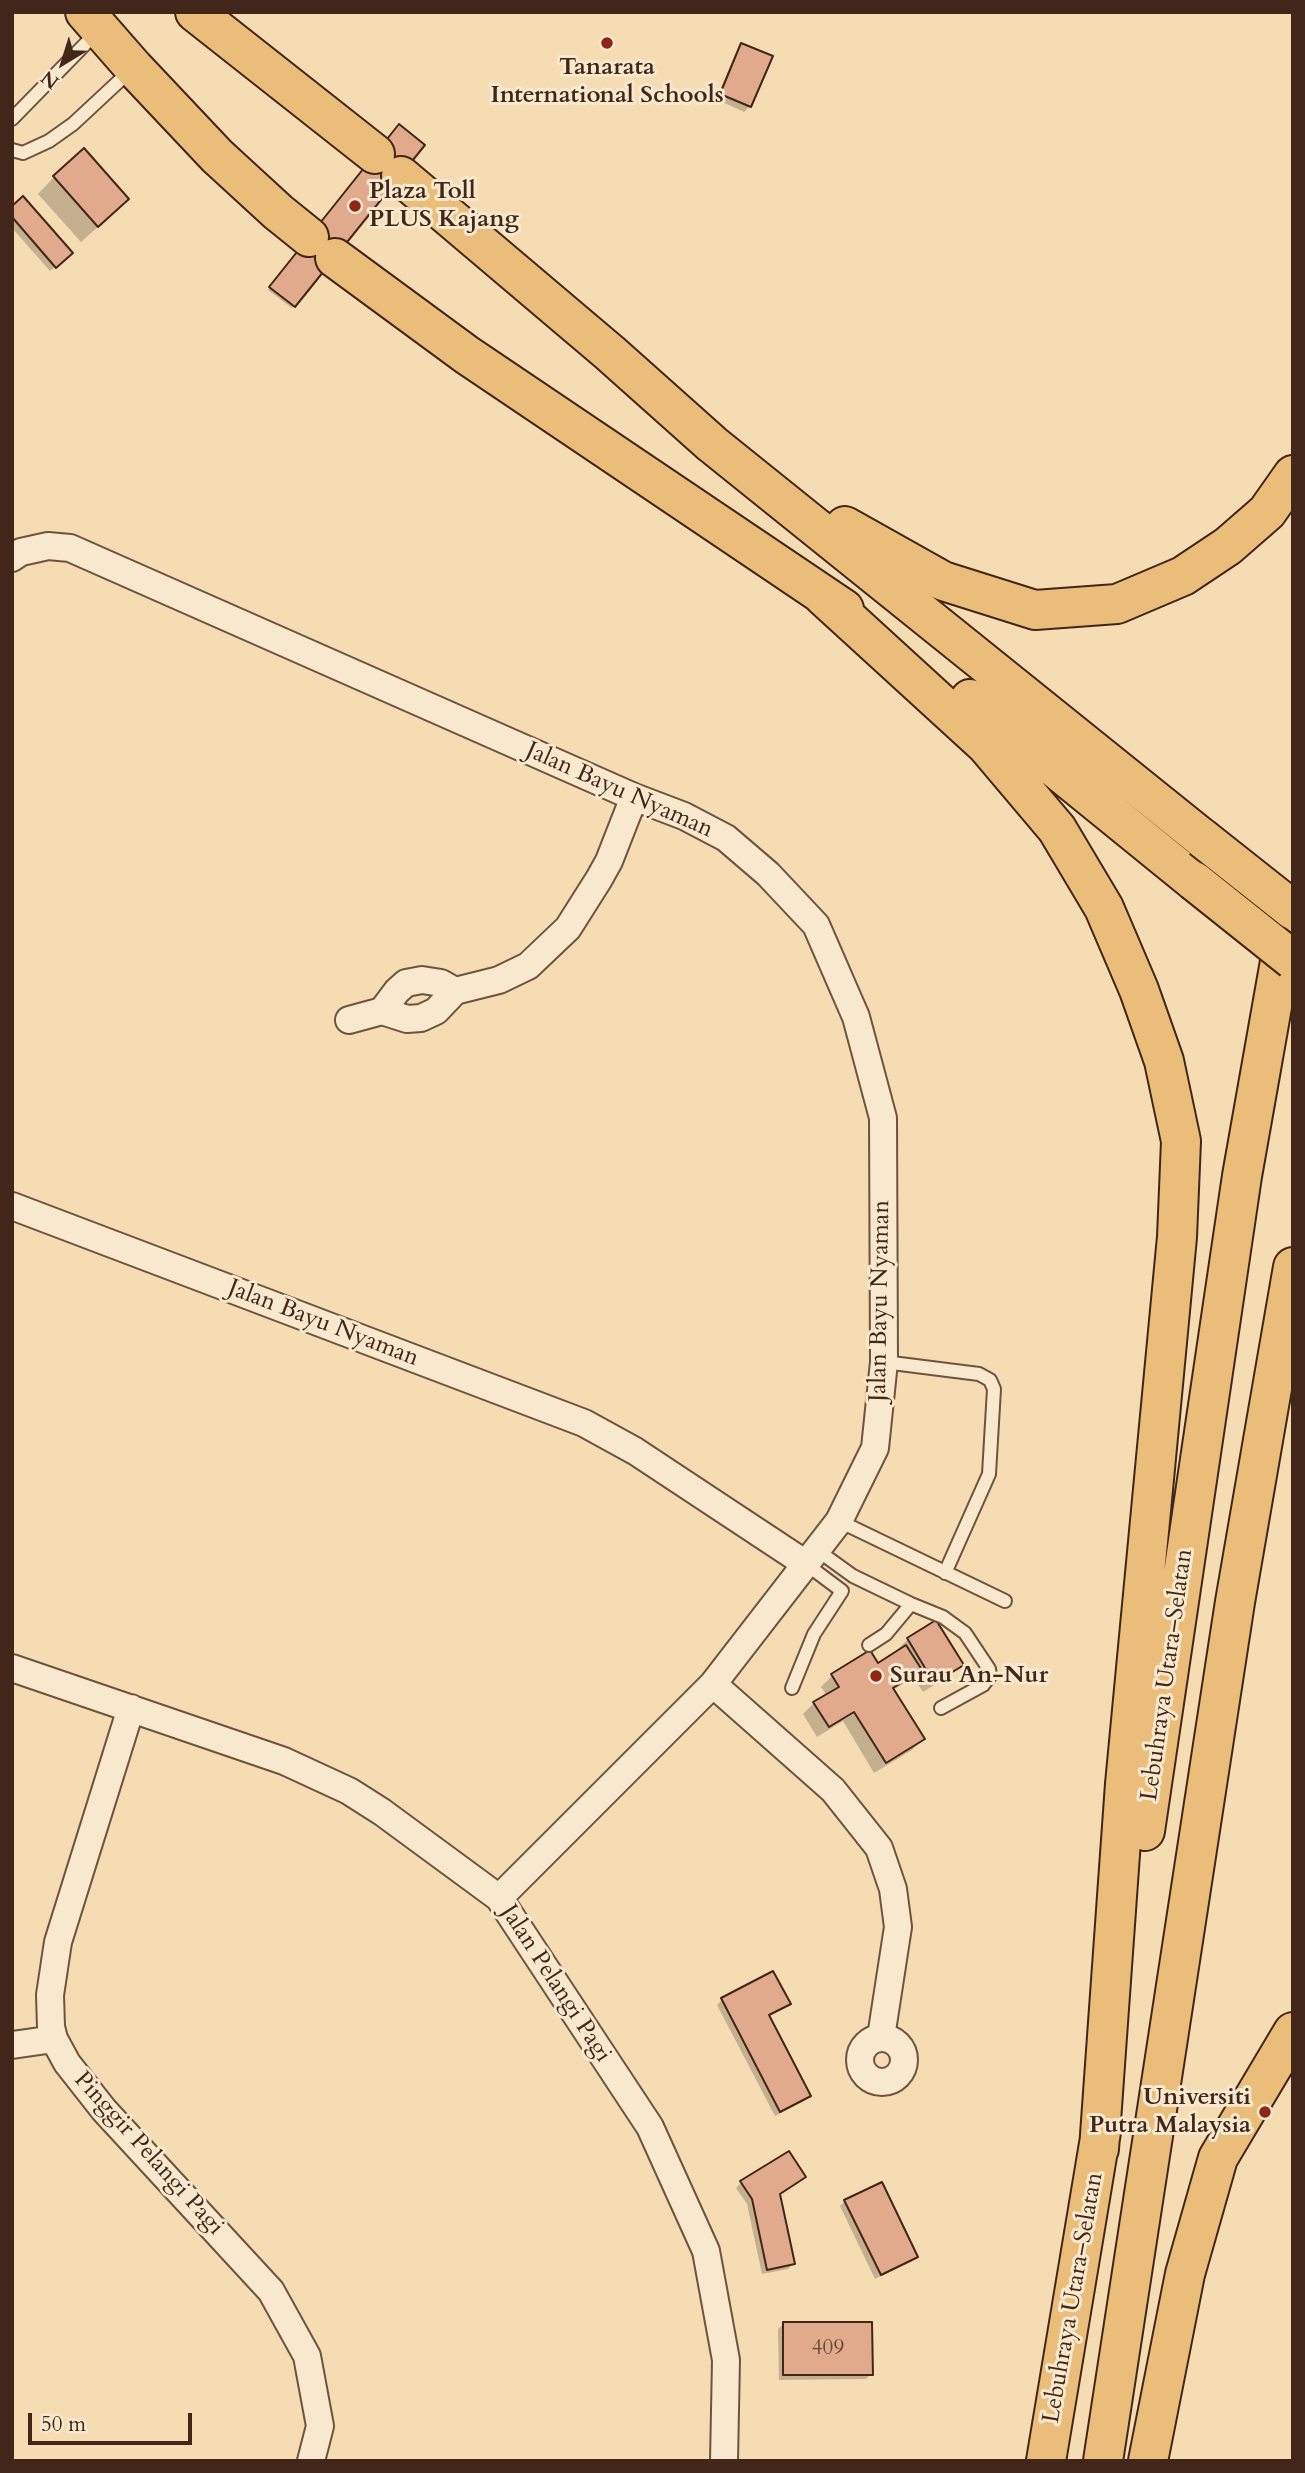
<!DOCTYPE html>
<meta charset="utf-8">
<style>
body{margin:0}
#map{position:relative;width:1305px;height:2473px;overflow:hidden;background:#f5dcb3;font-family:Cardo,serif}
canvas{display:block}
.frame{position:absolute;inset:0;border:14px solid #412619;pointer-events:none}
.north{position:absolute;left:28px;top:28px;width:70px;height:70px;-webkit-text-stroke:5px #f8e8ce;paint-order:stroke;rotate:218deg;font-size:19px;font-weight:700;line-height:28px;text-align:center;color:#412619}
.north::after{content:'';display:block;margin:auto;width:24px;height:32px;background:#412619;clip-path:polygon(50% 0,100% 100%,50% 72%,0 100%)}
.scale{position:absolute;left:28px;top:2413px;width:164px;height:32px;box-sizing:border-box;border:4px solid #412619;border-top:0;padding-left:9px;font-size:21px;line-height:24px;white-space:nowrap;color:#412619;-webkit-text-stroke:5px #f8e8ce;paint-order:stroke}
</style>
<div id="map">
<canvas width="1305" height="2473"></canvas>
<div class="frame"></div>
<div class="north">N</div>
<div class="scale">50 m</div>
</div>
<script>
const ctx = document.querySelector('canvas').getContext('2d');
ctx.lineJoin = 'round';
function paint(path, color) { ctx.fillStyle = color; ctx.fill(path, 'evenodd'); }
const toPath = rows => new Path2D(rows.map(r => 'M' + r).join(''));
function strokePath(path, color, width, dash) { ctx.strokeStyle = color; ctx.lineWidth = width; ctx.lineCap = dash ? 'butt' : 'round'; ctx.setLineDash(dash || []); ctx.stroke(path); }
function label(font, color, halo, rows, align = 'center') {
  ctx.font = font + ' Cardo,serif'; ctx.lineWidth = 6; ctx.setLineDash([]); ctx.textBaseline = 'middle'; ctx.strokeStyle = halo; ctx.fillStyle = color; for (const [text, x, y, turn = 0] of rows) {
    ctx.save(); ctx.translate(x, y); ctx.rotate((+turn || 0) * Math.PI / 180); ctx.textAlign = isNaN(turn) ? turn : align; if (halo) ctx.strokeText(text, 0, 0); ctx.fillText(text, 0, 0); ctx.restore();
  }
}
const shadow = toPath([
 [742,45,771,57,750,106,744,112,716,99,737,50],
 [399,126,423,145,292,308,268,290],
 [54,177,110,216,81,242,38,194],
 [12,208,65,258,50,271,12,228],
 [908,1639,961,1664,950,1675,923,1692,913,1677,893,1690,923,1739,912,1750,874,1773,843,1721,817,1737,803,1714,814,1703,827,1696,821,1687,832,1676,878,1665,898,1653,897,1650],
 [773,1973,788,2004,768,2017,809,2096,804,2101,775,2116,717,2005,722,2000],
 [742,2182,778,2195,793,2264,788,2269,762,2274,747,2204,736,2188],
 [845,2201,916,2257,911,2262,875,2279,840,2206],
 [784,2324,871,2374,866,2379,779,2380,778,2329]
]);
const building = toPath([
 [741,43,773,56,751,107,720,94,741,43],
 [399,124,425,145,295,307,269,287,399,124],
 [84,148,129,199,98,227,53,176,84,148],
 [23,196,73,253,56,268,12,217,12,206,23,196],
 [936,1620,964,1665,934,1683,907,1638,936,1620],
 [906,1645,922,1670,893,1688,925,1739,886,1763,854,1712,829,1727,813,1702,839,1687,831,1674,870,1650,878,1663,906,1645],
 [773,1971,791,2004,769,2015,811,2096,780,2112,721,1998,773,1971],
 [789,2151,806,2177,780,2194,795,2264,767,2270,752,2199,740,2181,789,2151],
 [882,2182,918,2257,881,2275,844,2200,882,2182],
 [783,2322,872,2322,873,2375,783,2375,783,2322]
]);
const lane = toPath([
 [12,119,98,31],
 [12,150,23,153,49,141,73,124,131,70],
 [884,1362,979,1374,990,1380,994,1389,989,1474,945,1573],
 [839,1521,1005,1601],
 [817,1550,853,1576,911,1604,886,1634,869,1645],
 [911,1604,943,1617,965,1633,989,1669,990,1676,983,1685,941,1708],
 [792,1688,814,1634,842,1591,806,1564]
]);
const street = toPath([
 [12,558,21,552,48,546,70,548,634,797,684,816,726,838,768,874,816,925,856,1017,883,1118,884,1362,875,1448,839,1521,713,1684,499,1898],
 [382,1011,397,991,406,983,422,980,441,983,455,991,499,980,528,966,568,928,599,879,609,861,634,797],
 [349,1020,382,1011,407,1019,421,1018,436,1011,455,991],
 [12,1206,584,1423,635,1451,806,1564],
 [12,1668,284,1761,349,1791,382,1812,499,1898,650,2127,706,2251,726,2360,724,2461],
 [713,1684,833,1790,879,1848,893,1889,898,1927,881,2037],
 [131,1708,58,1942,50,1995,51,2027,54,2039,67,2063,104,2110,271,2291,307,2356,320,2426,311,2461],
 '860 2060a22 22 0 1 1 44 0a22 22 0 1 1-44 0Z',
 [12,2045,54,2039]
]);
const highway = toPath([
 [85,12,134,68,217,156,278,212,309,237],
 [195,12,375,154],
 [401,176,610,353,712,444,1202,838],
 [335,258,467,355,844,609],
 [845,526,943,581,1035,610,1117,604,1183,576,1228,546,1267,512,1293,475],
 [823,596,986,745,1057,829,1104,908,1139,990,1164,1061,1181,1141,1177,1237,1125,1784,1099,2149],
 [970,699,1194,881],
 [1145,1831,1242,1176,1287,922],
 [1046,2461,1102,2126],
 [1103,2461,1235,1602,1293,1267],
 [1148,2461,1185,2274,1218,2158,1293,2032]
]);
const highwayBridge = toPath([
 [1202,838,1293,910],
 [1194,881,1293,960]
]);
const markers = [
 [607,43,7,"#8f2418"],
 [355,206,7,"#8f2418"],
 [876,1676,7,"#8f2418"],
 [1265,2112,7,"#8f2418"]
];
const numberNames = [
 ["409",828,2349]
];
const poiNames = [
 ["Tanarata",607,68,"center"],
 ["International Schools",607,96,"center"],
 ["Plaza Toll",369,192],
 ["PLUS Kajang",369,220],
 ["Surau An-Nur",890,1676],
 ["Universiti",1251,2098,"right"],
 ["Putra Malaysia",1251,2126,"right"]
];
const streetNames = [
 ["Jalan Bayu Nyaman",619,791,24],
 ["Jalan Bayu Nyaman",881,1301,-89],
 ["Jalan Bayu Nyaman",323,1324,21],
 ["Lebuhraya Utara–Selatan",1168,1675,-82],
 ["Jalan Pelangi Pagi",555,1984,57],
 ["Pinggir Pelangi Pagi",148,2154,48],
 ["Lebuhraya Utara–Selatan",1074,2298,-80]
];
paint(shadow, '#0003');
paint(building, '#e2aa8c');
strokePath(building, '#412619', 2);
strokePath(lane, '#6e5440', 16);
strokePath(street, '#6e5440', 30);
strokePath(highway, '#412619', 42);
strokePath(lane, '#f8e8ce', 12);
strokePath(street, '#f8e8ce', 26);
strokePath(highway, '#eabe7a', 38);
strokePath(highwayBridge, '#412619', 42, []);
strokePath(highwayBridge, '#eabe7a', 38);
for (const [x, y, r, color] of markers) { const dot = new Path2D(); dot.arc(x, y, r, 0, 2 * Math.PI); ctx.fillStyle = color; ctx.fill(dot); strokePath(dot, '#f8e8ce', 2.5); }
label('21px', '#694736', null, numberNames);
label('bold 24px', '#412619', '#f8e8ce', poiNames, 'left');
label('24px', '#412619', '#f8e8ce', streetNames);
</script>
